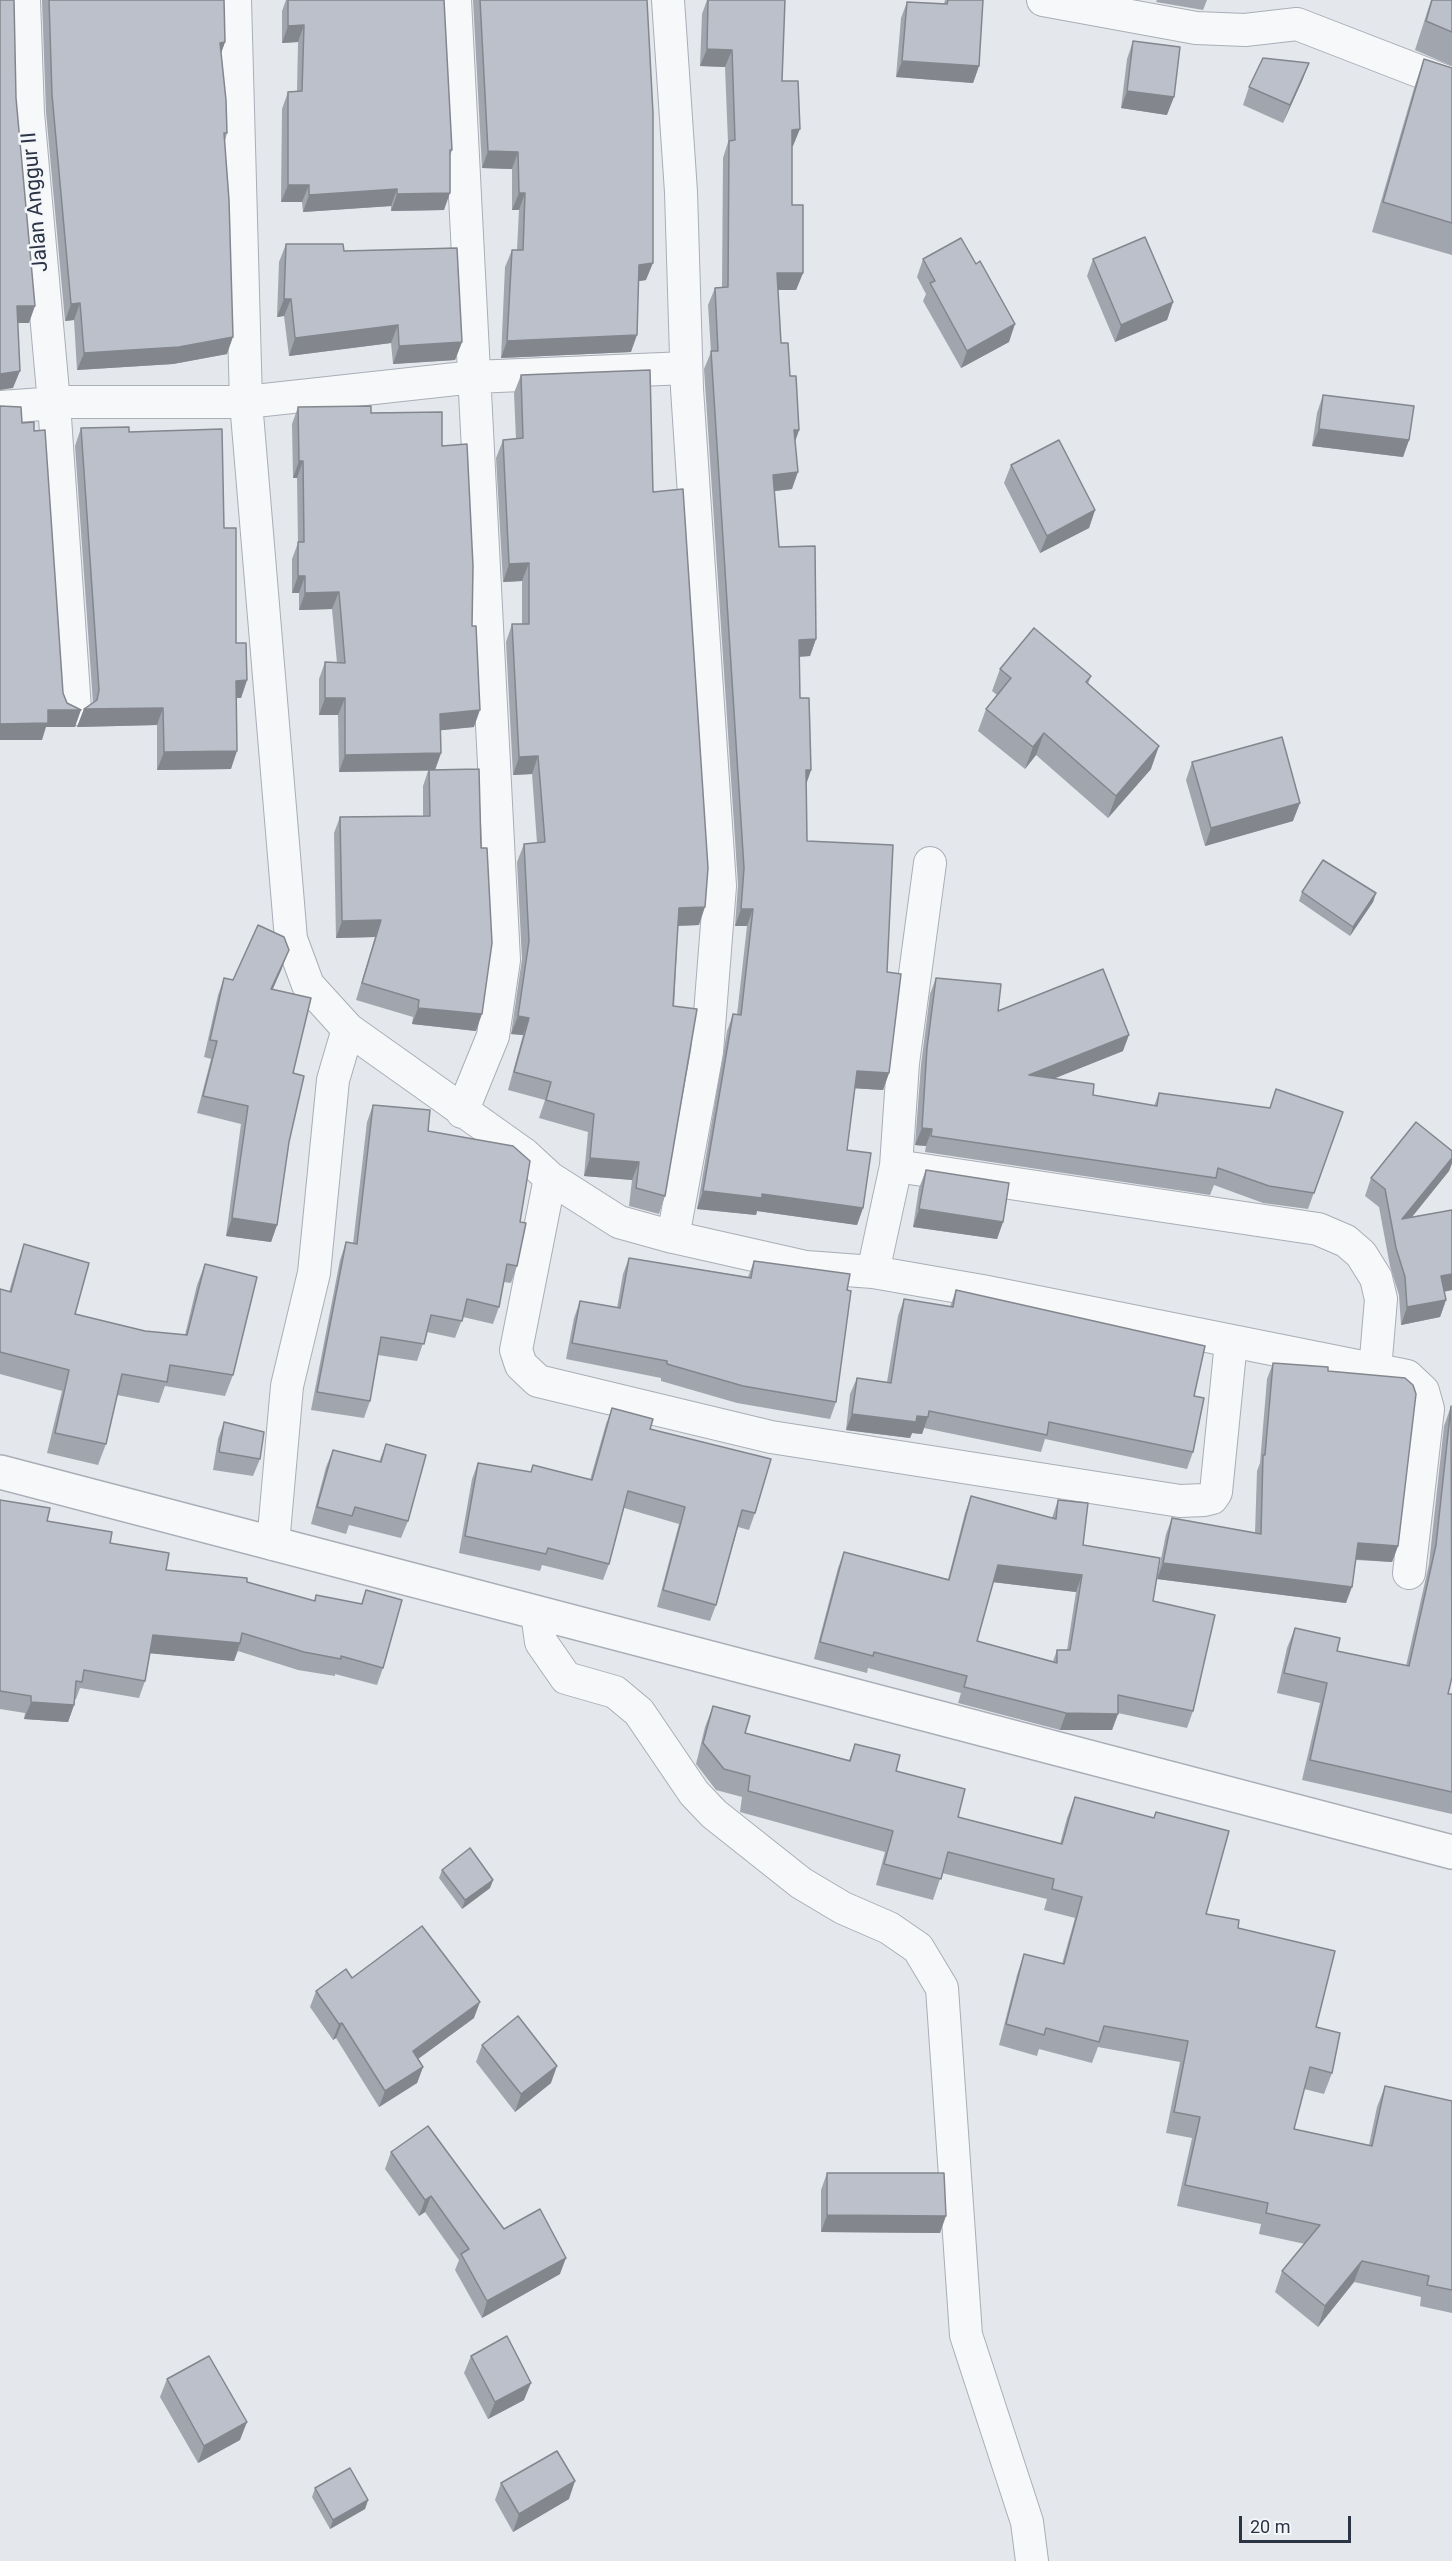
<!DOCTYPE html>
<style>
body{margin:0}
#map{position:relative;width:1452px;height:2561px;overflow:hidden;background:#e4e7ec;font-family:Roboto,sans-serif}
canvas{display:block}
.scale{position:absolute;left:1239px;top:2516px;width:112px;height:27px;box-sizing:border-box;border:3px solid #2b3445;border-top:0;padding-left:8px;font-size:18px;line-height:21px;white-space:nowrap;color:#2b3445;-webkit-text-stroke:4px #f4f6f9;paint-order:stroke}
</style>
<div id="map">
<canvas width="1452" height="2561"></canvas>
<div class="scale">20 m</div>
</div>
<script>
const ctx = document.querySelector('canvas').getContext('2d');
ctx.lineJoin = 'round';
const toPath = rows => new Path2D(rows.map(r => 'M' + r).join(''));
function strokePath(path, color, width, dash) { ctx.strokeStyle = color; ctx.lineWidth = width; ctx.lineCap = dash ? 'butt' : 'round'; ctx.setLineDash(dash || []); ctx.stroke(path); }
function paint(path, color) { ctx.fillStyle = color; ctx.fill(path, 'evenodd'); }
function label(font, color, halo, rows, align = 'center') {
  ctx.font = font + ' Roboto,sans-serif'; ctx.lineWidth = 5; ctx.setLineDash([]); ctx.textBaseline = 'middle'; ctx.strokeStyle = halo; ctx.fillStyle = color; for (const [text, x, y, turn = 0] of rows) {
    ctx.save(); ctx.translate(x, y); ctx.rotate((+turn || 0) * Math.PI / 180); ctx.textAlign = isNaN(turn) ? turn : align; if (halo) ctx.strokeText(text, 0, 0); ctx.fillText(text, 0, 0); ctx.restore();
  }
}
const minor = toPath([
 [24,0,28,113,54,403,75,709],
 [235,0,246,402,291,939,308,985,348,1029],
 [455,0,504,960,493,1036,462,1112],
 [668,0,681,192,687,389,720,886,707,1052,673,1237],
 [1043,0,1196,28,1245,30,1297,24,1452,84],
 [0,407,71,402,246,402,474,377,686,368],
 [896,1166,1318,1229,1346,1241,1361,1254,1376,1278,1381,1299,1375,1370],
 [550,1178,516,1350,521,1365,538,1381,771,1437,1180,1501,1204,1500,1212,1498,1216,1492,1231,1342],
 [873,1272,896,1166,903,1063,930,863],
 [273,1544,287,1386,314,1273,333,1080,348,1029,524,1154,550,1178,619,1222,673,1237,806,1267,873,1272,982,1291,1407,1376,1423,1391,1428,1409,1409,1573],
 [537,1613,541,1642,566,1678,615,1692,639,1712,694,1793,714,1814,801,1883,843,1908,889,1928,918,1948,942,1988,966,2335,1027,2522,1032,2561]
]);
const tertiary = toPath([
 [0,1472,1452,1852]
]);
const wall = toPath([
 [42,0,224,0,225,42,221,53,227,133,225,141,227,354,173,364,77,370,74,320,65,321,46,112],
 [286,0,444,0,452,150,450,156,444,210,391,211,391,206,303,212,302,202,281,202,282,109,288,92,297,92,298,42,282,43,282,11],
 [473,0,647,0,646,280,639,281,631,352,501,358,505,267,512,250,517,250,519,210,512,210,512,169,482,168],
 [707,0,785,0,782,81,793,146,792,147,792,205,803,273,796,290,778,290,781,343,790,376,799,430,795,442,792,489,774,491,779,547,816,639,810,656,799,657,800,698,811,770,806,785,807,841,887,972,889,1073,883,1090,854,1088,847,1150,863,1208,857,1225,757,1211,756,1215,697,1209,727,1031,733,1014,737,1015,747,926,735,926,738,885,704,369,711,352,708,305,715,288,722,287,723,158,728,142,725,67,700,66,702,14],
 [945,0,983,0,979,66,973,83,896,77,901,18,907,2,944,4],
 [1157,0,1207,0,1203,10,1156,2],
 [1431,0,1452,0,1452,66,1415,50],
 [1133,41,1167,115,1121,108,1127,59],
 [1424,59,1452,68,1452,255,1372,232,1414,88],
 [1309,63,1302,81,1283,123,1243,105,1249,87],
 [286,244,344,251,462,342,455,360,393,364,391,343,289,356,284,316,277,317,279,262],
 [923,259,1009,342,961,368,923,301,926,294,917,277],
 [1093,259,1173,302,1167,320,1115,342,1087,276],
 [521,375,653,492,699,925,678,926,665,1196,659,1214,629,1206,632,1180,584,1176,588,1132,539,1118,545,1100,508,1090,523,1035,511,1034,522,959,517,862,524,844,537,843,532,774,513,775,506,642,512,624,522,624,522,581,503,582,496,458,503,440,516,439,514,393],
 [1323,395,1409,440,1403,457,1312,446,1317,413],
 [298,407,371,413,442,446,472,626,474,727,440,730,441,753,435,770,476,1031,412,1024,413,1017,356,1000,375,937,336,938,334,833,340,817,423,816,423,786,428,771,339,772,338,715,319,715,319,679,325,662,337,663,332,609,299,610,299,593,292,593,292,559,298,543,297,478,293,478,292,424],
 [81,428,129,432,224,528,236,643,247,680,241,698,236,698,231,769,157,770,157,725,77,727,84,709,93,703,75,446],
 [1011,465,1095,510,1089,528,1040,553,1004,483],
 [1000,669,1091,676,1088,684,1151,769,1108,818,1036,755,1025,769,978,731,986,709,997,695,992,691],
 [1192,762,1293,821,1205,846,1186,780],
 [1302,892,1376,893,1373,902,1350,936,1299,901],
 [282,968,273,989,293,1073,289,1142,277,1225,271,1242,226,1236,241,1124,197,1113,211,1059,204,1057,218,995,224,978,233,980],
 [936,978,998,1011,1123,1051,1055,1078,1093,1095,1154,1106,1159,1093,1269,1108,1343,1112,1308,1209,1263,1203,1214,1185,1210,1195,925,1152,926,1146,915,1145,921,1065,930,994],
 [373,1105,428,1131,520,1222,517,1266,511,1283,504,1282,499,1307,493,1324,463,1317,455,1338,427,1332,417,1361,378,1355,370,1401,364,1418,311,1410,340,1260,346,1242,353,1244,367,1122],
 [1452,1151,1452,1163,1449,1171,1411,1217,1452,1210,1452,1290,1444,1292,1446,1300,1440,1317,1401,1325,1399,1295,1390,1266,1379,1207,1365,1196,1371,1178],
 [926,1170,1003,1222,997,1239,913,1227,919,1188],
 [24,1244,75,1314,145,1331,185,1335,197,1285,205,1264,233,1375,225,1396,165,1386,159,1403,117,1395,106,1444,98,1465,47,1453,62,1391,0,1374,0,1289,9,1292,17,1265],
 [629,1258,748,1277,754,1261,847,1290,836,1402,830,1419,737,1403,661,1381,661,1378,566,1359,574,1318,580,1301,617,1308,623,1274],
 [956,1290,1194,1396,1193,1452,1187,1469,1045,1439,1041,1452,924,1428,922,1434,912,1433,910,1438,846,1430,850,1394,857,1378,887,1382,898,1316,904,1299,950,1307],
 [1273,1363,1328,1371,1398,1546,1392,1562,1356,1560,1346,1603,1157,1579,1166,1534,1172,1518,1255,1533,1257,1471,1260,1463,1267,1379],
 [1451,1406,1448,1694,1452,1694,1452,1814,1302,1780,1320,1703,1277,1693,1287,1648,1295,1628,1337,1651,1406,1666,1429,1564,1444,1426],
 [612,1408,650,1429,755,1513,749,1530,738,1527,716,1605,710,1621,657,1607,679,1524,624,1508,609,1564,603,1580,542,1565,540,1571,459,1553,472,1479,478,1463,531,1472,533,1465,590,1480,606,1424],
 [224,1422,260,1459,253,1476,213,1470,218,1439],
 [386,1444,408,1521,401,1538,349,1525,346,1534,311,1524,326,1467,333,1450,379,1462],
 [971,1496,1052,1518,1058,1500,1083,1545,1153,1601,1193,1711,1187,1728,1118,1713,1112,1730,1060,1730,958,1703,961,1693,868,1668,867,1673,814,1659,838,1568,844,1552,948,1579,965,1513],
 [993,1582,1076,1592,1067,1650,1057,1650,1053,1661,977,1641],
 [0,1500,47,1521,110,1543,166,1570,247,1582,314,1601,316,1595,361,1604,366,1590,383,1668,377,1685,335,1674,335,1676,298,1670,238,1651,234,1661,150,1653,145,1681,139,1698,80,1688,76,1699,75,1699,74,1705,68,1722,24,1719,25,1713,0,1709],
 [713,1706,745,1733,849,1760,855,1744,896,1771,958,1817,1060,1844,1067,1818,1075,1797,1154,1818,1156,1812,1206,1914,1238,1928,1316,2027,1332,2073,1324,2094,1304,2089,1294,2129,1369,2145,1377,2107,1385,2086,1452,2101,1452,2313,1420,2306,1421,2297,1354,2282,1318,2327,1275,2292,1282,2271,1305,2244,1259,2234,1261,2224,1177,2206,1192,2138,1166,2133,1180,2062,1098,2047,1092,2063,1039,2049,1037,2056,999,2045,1017,1975,1024,1954,1062,1964,1075,1918,1044,1910,1047,1899,942,1873,933,1900,876,1885,885,1852,740,1812,742,1797,716,1790,696,1764,705,1727],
 [442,1870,493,1880,490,1888,462,1909,439,1878],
 [352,1978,474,2018,418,2059,423,2067,417,2083,379,2107,336,2038,333,2040,310,2007,316,1991],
 [482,2045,551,2083,515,2112,476,2062],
 [391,2152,504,2229,560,2274,482,2318,455,2270,459,2260,425,2212,419,2216,385,2169],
 [827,2173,940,2233,821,2232,821,2190],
 [471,2356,524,2400,488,2419,464,2373],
 [167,2379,240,2440,198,2463,160,2397],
 [501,2483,569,2499,513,2532,495,2500],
 [315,2488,368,2500,365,2509,330,2529,312,2497]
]);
const shadedWall = toPath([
 [304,25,298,42,282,43,288,26],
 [225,42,219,59,220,43],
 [707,49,732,50,725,67,700,66],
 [902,61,979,66,973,83,896,77],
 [1309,63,1302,81,1283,123,1290,105],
 [1127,91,1174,97,1167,115,1121,108],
 [800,129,793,146,785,147,792,130],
 [488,151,518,152,512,169,482,168],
 [288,185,309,185,302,202,281,202],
 [397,189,391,206,303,212,309,195],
 [450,193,444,210,391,211,397,194],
 [519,193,525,193,519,210,512,210],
 [653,263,646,280,633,282,639,265],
 [777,273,803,273,796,290,771,290],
 [284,299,291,299,284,316,277,317],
 [1173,302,1167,320,1115,342,1121,325],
 [80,303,74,320,65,321,71,304],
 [17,306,35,306,29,323,11,323],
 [1015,324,1009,342,961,368,967,351],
 [398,325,391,343,289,356,295,338],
 [637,335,631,352,501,358,507,341],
 [233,337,227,354,173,364,77,370,84,353],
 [462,342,455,360,393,364,399,346],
 [20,371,13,388,0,390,0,374],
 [1319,429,1409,440,1403,457,1312,446],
 [794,430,799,430,793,447],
 [299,461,303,461,297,478,293,478],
 [798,472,792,489,767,492,773,475],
 [1095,510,1089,528,1040,553,1047,536],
 [529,563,522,581,503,582,509,564],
 [298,576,305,576,299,593,292,593],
 [339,592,332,609,299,610,305,593],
 [816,639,810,656,792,657,799,640],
 [247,680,241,698,230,698,236,681],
 [325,698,345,698,338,715,319,715],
 [163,708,157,725,77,727,84,709],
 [48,710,81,710,75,727,46,727,42,740,0,740,0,724],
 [480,710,474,727,434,731,440,714],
 [1044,733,1036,755,1025,769,1033,747],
 [1159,746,1151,769,1108,818,1116,796],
 [237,751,231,769,157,770,164,752],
 [441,753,435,770,339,772,345,755],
 [538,756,532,774,513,775,519,757],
 [806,770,811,770,805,787],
 [1300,803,1293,821,1205,846,1211,828],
 [1376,893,1373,902,1350,936,1353,927],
 [705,907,699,925,672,926,679,908],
 [741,909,753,909,747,926,735,926],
 [381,920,375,937,336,938,342,921],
 [289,950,282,968,265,1006,271,989],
 [418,1008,482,1014,476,1031,412,1024],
 [518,1016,529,1018,523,1035,511,1034],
 [1129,1035,1123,1051,1023,1091,1029,1075],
 [857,1071,889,1073,883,1090,850,1088],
 [922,1128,932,1129,926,1146,915,1145],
 [590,1158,639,1162,632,1180,584,1176],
 [1452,1158,1452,1163,1449,1171,1396,1237,1402,1219],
 [703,1191,762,1194,863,1208,857,1225,757,1211,756,1215,697,1209],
 [919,1209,1003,1222,997,1239,913,1227],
 [232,1218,277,1225,271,1242,226,1236],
 [1452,1274,1452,1290,1435,1293,1441,1276],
 [1446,1300,1440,1317,1401,1325,1407,1307],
 [852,1414,917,1416,928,1417,922,1434,912,1433,910,1438,846,1430],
 [1358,1543,1398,1546,1392,1562,1352,1559],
 [1163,1563,1352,1587,1346,1603,1157,1579],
 [998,1565,1082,1575,1076,1592,992,1582],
 [153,1635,240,1643,234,1661,147,1653],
 [31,1702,74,1705,68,1722,24,1719],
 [1066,1713,1118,1714,1112,1730,1060,1730],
 [493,1880,490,1888,462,1909,465,1900],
 [480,2002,474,2018,407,2067,413,2051],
 [342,2023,336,2038,333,2040,339,2024],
 [557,2066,551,2083,515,2112,521,2094],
 [423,2067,417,2083,379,2107,385,2091],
 [431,2196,425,2212,419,2216,425,2200],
 [827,2215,946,2216,940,2233,821,2232],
 [566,2258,560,2274,482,2318,487,2301],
 [1362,2261,1354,2282,1318,2327,1325,2306],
 [531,2383,524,2400,488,2419,495,2402],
 [247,2422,240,2440,198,2463,204,2446],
 [575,2481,569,2499,513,2532,519,2514],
 [368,2500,365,2509,330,2529,333,2520]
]);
const building = toPath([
 [0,0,14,0,16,98,35,306,17,306,20,371,0,374,0,0],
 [49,0,224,0,225,42,220,43,226,100,227,133,224,133,229,200,233,337,179,347,84,353,80,303,71,304,52,95,49,0],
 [288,0,444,0,452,150,450,150,450,193,397,194,397,189,309,195,309,185,288,185,288,92,302,91,304,25,288,26,288,0],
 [480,0,647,0,653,113,653,263,639,265,637,335,507,341,512,250,523,250,525,193,519,193,518,152,488,151,480,0],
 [708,0,785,0,782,81,798,81,800,129,792,130,792,205,803,205,803,273,777,273,781,343,788,343,790,376,796,376,799,430,794,430,798,472,773,475,779,547,815,546,816,639,799,640,800,698,809,698,811,770,806,770,807,841,893,845,887,972,901,974,889,1073,857,1071,847,1150,871,1153,863,1208,762,1194,762,1198,703,1191,733,1014,741,1015,753,909,741,909,744,868,711,351,718,351,715,288,728,287,729,141,735,140,732,50,707,49,708,0],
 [948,0,983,0,979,66,902,61,907,2,947,4,948,0],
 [1432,0,1452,0,1452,32,1426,21,1432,0],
 [1133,41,1180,47,1174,97,1127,91,1133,41],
 [1263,58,1309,63,1290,105,1249,87,1263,58],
 [1424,59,1452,68,1452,223,1383,202,1424,59],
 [1145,237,1173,302,1121,325,1093,259,1145,237],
 [961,238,976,264,980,261,1015,324,967,351,930,283,935,281,923,259,961,238],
 [286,244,343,244,344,251,457,248,462,342,399,346,398,325,295,338,291,299,284,299,286,244],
 [650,370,653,492,683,489,708,868,705,907,679,908,673,1006,697,1009,665,1196,636,1188,639,1162,590,1158,594,1114,546,1100,551,1082,514,1072,529,1018,518,1016,529,941,524,844,545,842,538,756,519,757,512,624,529,624,529,563,509,564,503,440,523,438,521,375,650,370],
 [1323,395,1414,406,1409,440,1319,429,1323,395],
 [0,406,21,407,22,423,34,422,34,431,45,430,63,693,67,703,81,710,48,710,48,723,0,724,0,406],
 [371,406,371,413,442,412,442,446,467,444,473,566,472,626,476,626,480,710,440,714,441,753,345,755,345,698,325,698,325,662,345,663,339,592,305,593,305,576,298,576,298,542,304,542,303,461,299,461,298,407,371,406],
 [129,427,129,432,222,429,224,528,236,528,236,643,246,643,247,680,236,681,237,751,164,752,163,708,84,709,97,700,99,690,81,428,129,427],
 [1059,440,1095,510,1047,536,1011,465,1059,440],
 [1034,628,1091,676,1086,682,1159,746,1116,796,1044,733,1033,747,986,709,1011,678,1000,669,1034,628],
 [1282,737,1300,803,1211,828,1192,762,1282,737],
 [479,769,481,848,487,848,492,943,482,1014,418,1008,419,1000,362,983,381,920,342,921,340,817,430,816,429,770,479,769],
 [1323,860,1376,893,1353,927,1302,892,1323,860],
 [258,925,284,937,289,950,271,989,311,998,293,1073,304,1076,289,1142,277,1225,232,1218,248,1106,203,1096,217,1041,210,1040,224,978,233,980,258,925],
 [1103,969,1129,1035,1029,1075,1094,1084,1093,1095,1157,1106,1159,1093,1270,1108,1276,1089,1343,1112,1314,1193,1269,1186,1218,1168,1216,1178,931,1136,932,1129,922,1128,927,1048,936,978,1001,984,998,1011,1103,969],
 [373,1105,430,1110,428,1131,513,1146,530,1161,520,1222,526,1223,517,1266,507,1264,499,1307,467,1299,462,1321,431,1315,424,1344,381,1337,370,1401,317,1392,346,1242,357,1244,373,1105],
 [1416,1122,1452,1151,1452,1158,1402,1219,1452,1210,1452,1274,1441,1276,1446,1300,1407,1307,1405,1277,1396,1248,1385,1189,1371,1178,1416,1122],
 [926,1170,1009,1183,1003,1222,919,1209,926,1170],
 [24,1244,89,1263,75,1314,145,1331,187,1335,205,1264,257,1277,233,1375,170,1365,167,1382,122,1374,106,1444,55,1433,69,1370,0,1352,0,1289,11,1292,24,1244],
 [629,1258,751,1278,754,1261,850,1274,847,1290,851,1291,836,1402,743,1386,667,1364,667,1361,572,1343,580,1301,620,1308,629,1258],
 [956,1290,1205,1346,1194,1396,1204,1398,1193,1452,1049,1422,1047,1435,929,1411,928,1417,917,1416,916,1422,852,1414,857,1378,891,1383,904,1299,953,1307,956,1290],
 [1273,1363,1328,1367,1328,1371,1405,1378,1413,1385,1416,1394,1398,1546,1358,1543,1352,1587,1163,1563,1172,1518,1261,1534,1263,1455,1265,1455,1273,1363],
 [1451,1406,1452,1677,1448,1694,1452,1694,1452,1792,1310,1760,1327,1683,1284,1673,1295,1628,1340,1638,1337,1651,1409,1666,1436,1545,1451,1406],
 [612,1408,653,1419,650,1429,771,1459,755,1513,742,1510,716,1605,663,1590,685,1507,628,1491,609,1564,548,1548,546,1554,465,1536,478,1463,531,1472,533,1465,592,1480,612,1408],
 [224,1422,264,1432,260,1459,219,1452,224,1422],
 [386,1444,426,1455,408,1521,355,1507,352,1516,317,1507,333,1450,381,1462,386,1444],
 [971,1496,1056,1519,1058,1500,1088,1503,1083,1545,1160,1558,1153,1601,1215,1615,1193,1711,1118,1695,1118,1714,1066,1713,964,1687,967,1676,874,1652,873,1656,820,1642,844,1552,949,1580,971,1496],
 [998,1565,1082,1575,1070,1650,1057,1650,1057,1663,977,1641,998,1565],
 [0,1500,50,1508,47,1521,112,1532,110,1543,169,1553,166,1570,247,1578,247,1582,315,1601,316,1595,362,1604,366,1590,402,1600,383,1668,341,1656,341,1659,304,1652,242,1633,240,1643,153,1635,145,1681,84,1670,82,1682,76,1681,74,1705,31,1702,31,1696,0,1691,0,1500],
 [713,1706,750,1716,745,1733,850,1761,855,1744,900,1755,896,1771,965,1789,958,1817,1062,1844,1075,1797,1154,1818,1156,1812,1229,1831,1206,1914,1239,1920,1238,1928,1335,1951,1316,2027,1340,2033,1332,2073,1310,2067,1294,2129,1372,2146,1385,2086,1452,2101,1452,2290,1427,2285,1429,2276,1362,2261,1325,2306,1282,2271,1320,2225,1266,2213,1268,2203,1185,2185,1200,2117,1174,2112,1188,2041,1104,2026,1099,2042,1046,2028,1044,2035,1006,2024,1024,1954,1064,1964,1082,1897,1052,1889,1054,1879,948,1852,941,1879,884,1864,893,1831,748,1791,750,1776,724,1769,703,1743,713,1706],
 [470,1848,493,1880,465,1900,442,1870,470,1848],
 [422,1926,480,2002,413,2051,423,2067,385,2091,342,2023,339,2024,316,1991,346,1969,352,1978,422,1926],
 [518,2016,557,2066,521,2094,482,2045,518,2016],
 [428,2126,504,2229,540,2209,566,2258,487,2301,461,2254,469,2249,431,2196,425,2200,391,2152,428,2126],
 [827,2173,944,2173,946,2216,827,2215,827,2173],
 [507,2336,531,2383,495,2402,471,2356,507,2336],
 [209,2356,247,2422,204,2446,167,2379,209,2356],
 [557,2451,575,2481,519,2514,501,2483,557,2451],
 [350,2468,368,2500,333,2520,315,2488,350,2468]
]);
const streetNames = [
 ["Jalan Anggur II",36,202,-95]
];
strokePath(minor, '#a9aeb7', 34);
strokePath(tertiary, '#a9aeb7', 36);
strokePath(minor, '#f7f8fa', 32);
strokePath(tertiary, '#f7f8fa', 33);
paint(wall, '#a1a5ae');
paint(shadedWall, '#83868d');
paint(building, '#bbc0ca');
strokePath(building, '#83868d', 1.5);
label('21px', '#2b3445', '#f4f6f9', streetNames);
</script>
